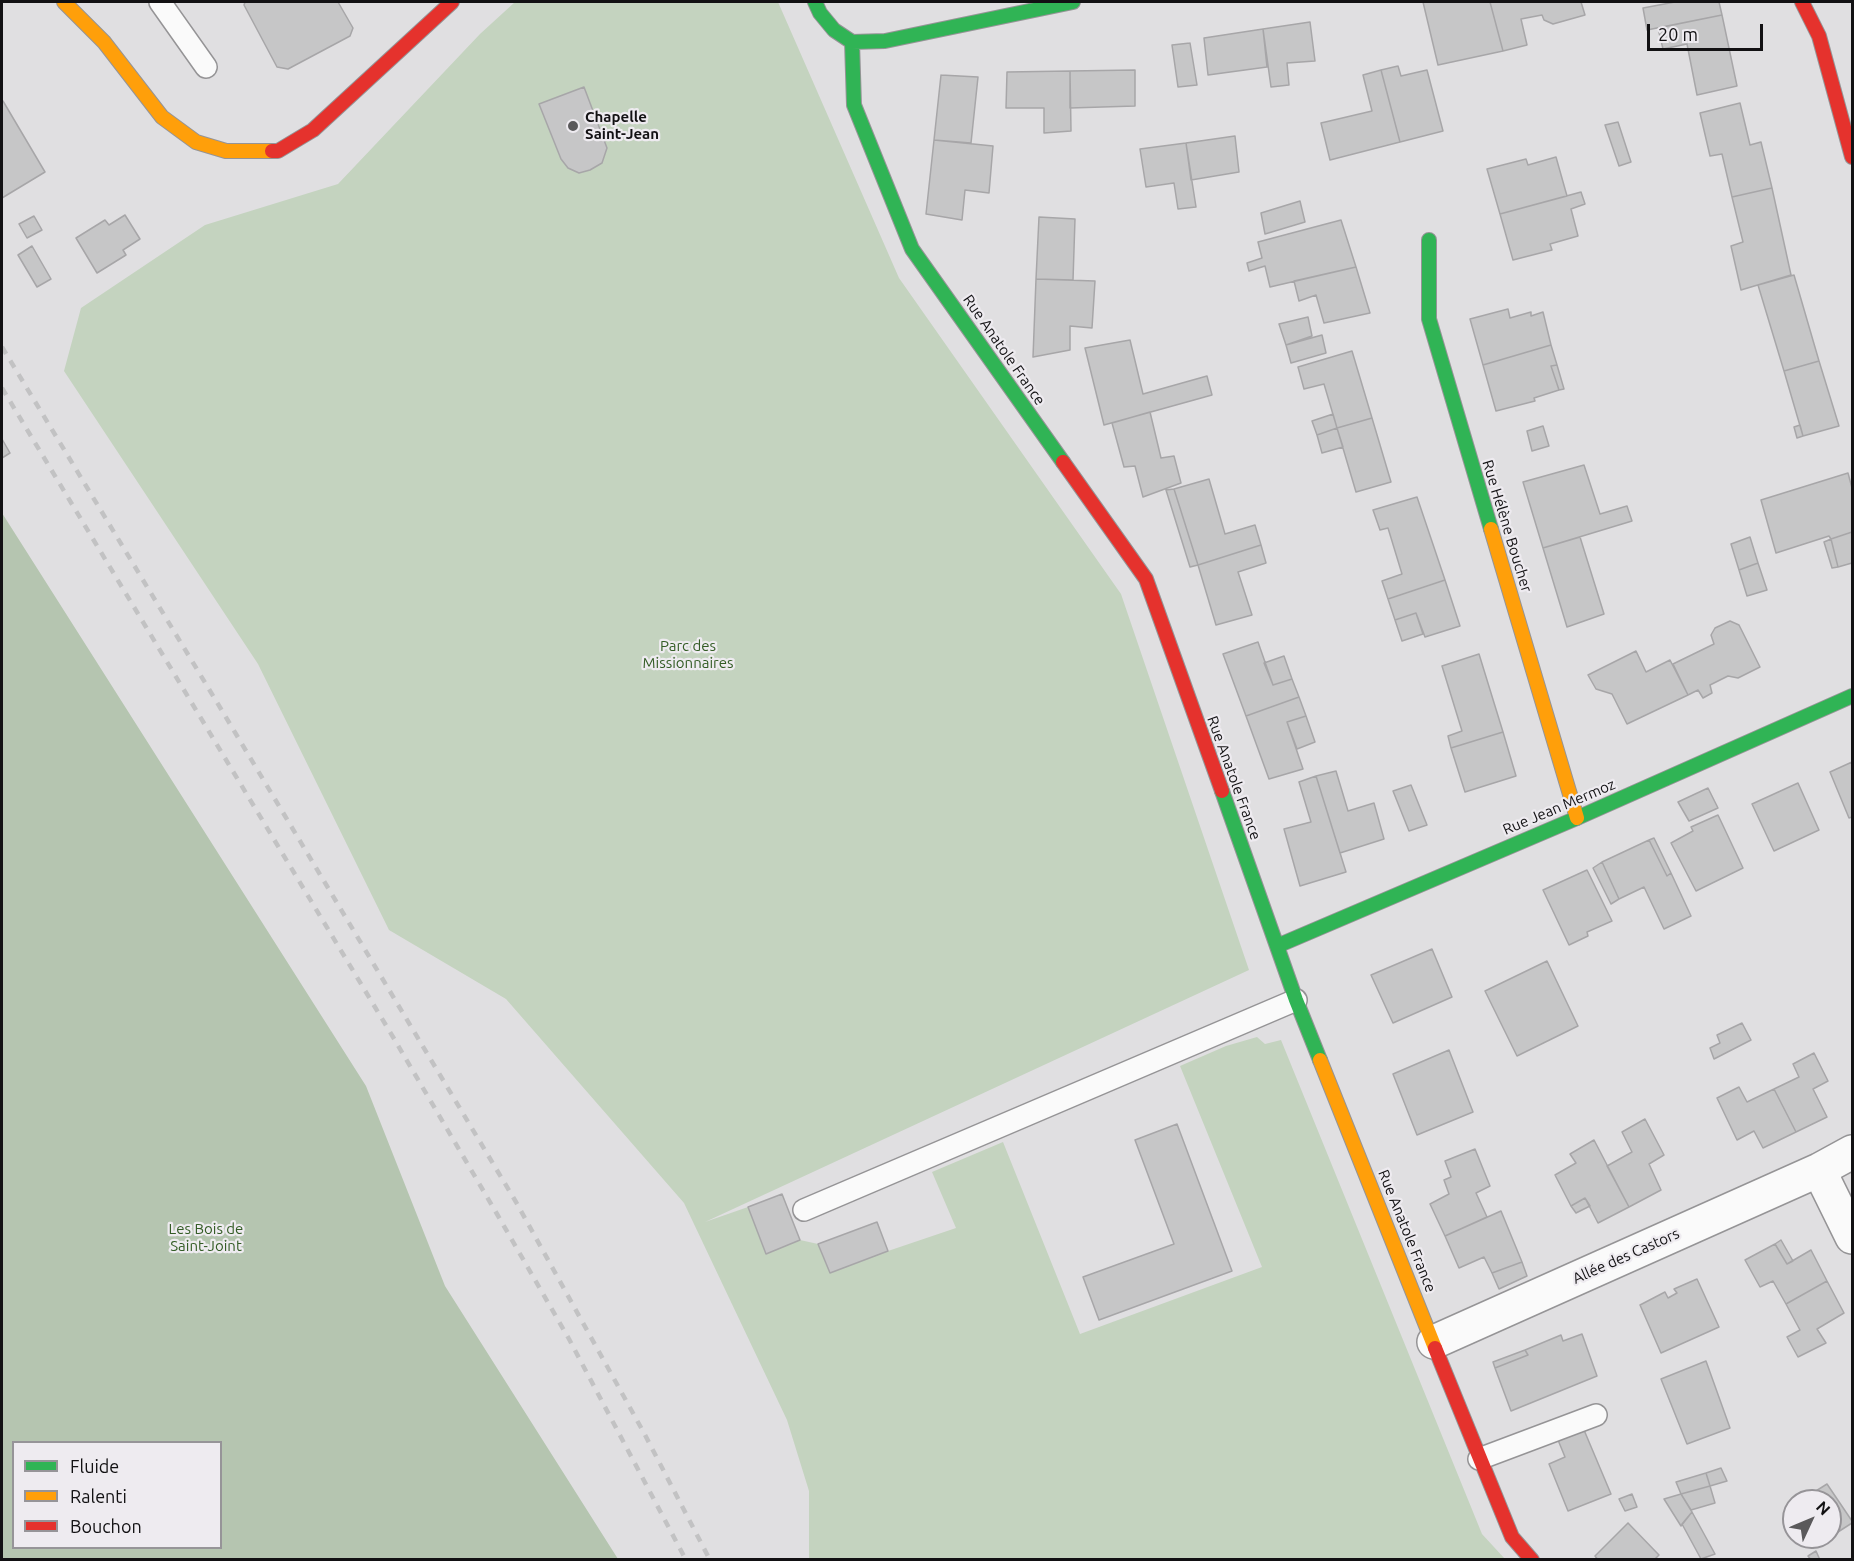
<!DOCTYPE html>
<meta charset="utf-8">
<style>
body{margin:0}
#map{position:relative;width:1854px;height:1561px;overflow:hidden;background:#e0dfe1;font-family:Ubuntu,sans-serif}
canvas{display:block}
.frame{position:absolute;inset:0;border:3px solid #121113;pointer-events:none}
.legend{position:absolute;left:12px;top:1441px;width:210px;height:108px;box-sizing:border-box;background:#eeebf0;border:2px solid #969498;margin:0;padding:8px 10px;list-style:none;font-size:18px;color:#121113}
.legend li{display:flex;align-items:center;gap:12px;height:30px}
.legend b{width:30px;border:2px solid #969498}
.north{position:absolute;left:1782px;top:1489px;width:60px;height:60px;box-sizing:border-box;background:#eeebf0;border:2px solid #969498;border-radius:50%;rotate:46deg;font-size:16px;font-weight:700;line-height:24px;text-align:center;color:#121113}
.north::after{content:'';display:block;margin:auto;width:21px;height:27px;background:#5a595b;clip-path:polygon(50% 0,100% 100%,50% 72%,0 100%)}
.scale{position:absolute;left:1647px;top:24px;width:116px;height:27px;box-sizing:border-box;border:3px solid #121113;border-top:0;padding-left:8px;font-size:18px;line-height:21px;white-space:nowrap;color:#121113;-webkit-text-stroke:4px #eeebf0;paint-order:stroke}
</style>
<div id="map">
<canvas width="1854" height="1561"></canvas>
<div class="frame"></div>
<ul class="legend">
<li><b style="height:8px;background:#30b455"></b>Fluide</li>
<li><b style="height:8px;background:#ff9f0a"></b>Ralenti</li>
<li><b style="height:8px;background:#e5322d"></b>Bouchon</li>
</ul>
<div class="north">N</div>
<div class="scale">20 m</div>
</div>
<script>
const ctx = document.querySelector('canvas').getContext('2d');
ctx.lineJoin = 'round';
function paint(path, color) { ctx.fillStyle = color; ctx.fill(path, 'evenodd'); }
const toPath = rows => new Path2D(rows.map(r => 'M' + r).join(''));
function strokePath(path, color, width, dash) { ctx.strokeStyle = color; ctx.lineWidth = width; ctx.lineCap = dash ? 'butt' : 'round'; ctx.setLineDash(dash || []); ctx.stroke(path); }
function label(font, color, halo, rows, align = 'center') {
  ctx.font = font + ' Ubuntu,sans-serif'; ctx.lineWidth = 4.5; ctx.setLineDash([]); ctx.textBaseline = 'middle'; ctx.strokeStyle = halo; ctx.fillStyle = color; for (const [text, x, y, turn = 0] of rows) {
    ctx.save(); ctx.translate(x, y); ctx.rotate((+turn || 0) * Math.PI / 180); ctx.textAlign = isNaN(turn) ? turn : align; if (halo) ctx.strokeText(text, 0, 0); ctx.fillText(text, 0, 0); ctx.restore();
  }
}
const green = toPath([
 [515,2,778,2,899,278,1121,594,1249,970,705,1222,748,1207,766,1254,800,1240,818,1244,830,1273,888,1251,956,1228,932,1172,1003,1142,1080,1334,1262,1267,1180,1066,1226,1046,1257,1037,1265,1044,1281,1040,1482,1534,1505,1559,809,1559,809,1491,787,1420,684,1203,506,999,389,930,258,664,64,371,81,308,205,225,338,184,480,34]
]);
const forest = toPath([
 [2,513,366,1086,445,1286,618,1559,2,1559],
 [14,1442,220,1442,220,1548,14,1548]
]);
const building = toPath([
 [245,2,338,2,353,28,350,36,288,69,277,67,244,5,245,2],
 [1423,2,1490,2,1503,51,1438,65,1423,2],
 [1490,2,1581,2,1585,15,1553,24,1544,20,1542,15,1521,19,1527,45,1503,51,1490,2],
 [1675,2,1719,2,1722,15,1647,30,1643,8,1675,2],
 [1722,15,1737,86,1697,95,1687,44,1663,49,1658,28,1722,15],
 [1310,22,1315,61,1287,63,1289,85,1271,87,1263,29,1310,22],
 [1263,29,1267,67,1208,75,1204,38,1263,29],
 [1190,43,1197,85,1178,87,1172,45,1190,43],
 [1398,66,1401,76,1427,70,1443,131,1400,142,1381,70,1398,66],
 [1135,70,1135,106,1070,108,1070,71,1135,70],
 [1381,70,1400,142,1330,160,1321,123,1372,111,1363,75,1381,70],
 [1070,71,1071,131,1044,133,1044,108,1006,108,1007,72,1070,71],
 [941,75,978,77,971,143,934,140,941,75],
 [584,87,607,148,602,163,590,170,579,173,568,168,561,159,539,104,584,87],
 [3,101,45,172,2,198,2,102,3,101],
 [1740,103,1750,145,1761,142,1772,188,1732,197,1722,154,1710,156,1700,113,1740,103],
 [1618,122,1631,162,1619,166,1605,125,1618,122],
 [1235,136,1239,172,1191,180,1186,143,1235,136],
 [934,140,993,146,989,193,965,190,962,220,926,214,934,140],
 [1186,143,1196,207,1178,209,1174,183,1146,187,1140,149,1186,143],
 [1556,157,1567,196,1500,214,1487,169,1526,159,1528,165,1556,157],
 [1772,188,1791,275,1741,290,1731,246,1743,242,1732,197,1772,188],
 [1581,192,1585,204,1571,209,1578,236,1550,244,1552,250,1513,260,1500,214,1581,192],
 [1300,201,1305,222,1265,234,1261,213,1300,201],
 [125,215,140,239,123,250,126,255,97,273,76,238,105,220,109,225,125,215],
 [34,216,42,230,27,238,19,224,34,216],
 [1039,217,1075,219,1073,280,1036,279,1039,217],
 [1341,220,1356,267,1270,287,1265,266,1249,271,1247,263,1262,258,1258,242,1341,220],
 [32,246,51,279,37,287,18,255,32,246],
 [1356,267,1370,313,1324,323,1316,295,1299,301,1294,281,1356,267],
 [1794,275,1819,361,1784,371,1758,285,1794,275],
 [1036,279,1095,281,1092,328,1070,326,1070,350,1033,357,1036,279],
 [1508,309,1510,318,1531,312,1531,316,1543,312,1551,345,1483,365,1470,319,1508,309],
 [1308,317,1312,336,1286,345,1279,324,1308,317],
 [1322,335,1326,353,1291,363,1286,345,1322,335],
 [1130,340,1143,394,1207,376,1212,395,1104,425,1085,348,1130,340],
 [1551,345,1557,365,1551,366,1559,390,1534,398,1535,401,1496,411,1483,365,1551,345],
 [1352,351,1372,418,1337,428,1324,384,1304,389,1298,367,1352,351],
 [1819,361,1839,426,1803,436,1784,371,1819,361],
 [1557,365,1564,389,1559,390,1551,366,1557,365],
 [1150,412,1161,458,1174,456,1181,483,1143,497,1135,466,1124,467,1112,423,1150,412],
 [1333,414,1337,428,1317,435,1312,421,1333,414],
 [1372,418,1391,482,1356,492,1337,428,1372,418],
 [1800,425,1803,436,1797,438,1794,427,1800,425],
 [1543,426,1549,446,1532,451,1527,431,1543,426],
 [1337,428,1343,447,1322,453,1317,435,1337,428],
 [2,439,10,453,2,458,2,439],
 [1584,465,1600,514,1627,506,1632,521,1543,548,1523,482,1584,465],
 [1848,473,1852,488,1852,532,1831,539,1829,536,1776,553,1761,500,1848,473],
 [1209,479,1225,534,1255,525,1261,545,1198,565,1174,489,1209,479],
 [1174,489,1198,565,1190,567,1166,490,1174,489],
 [1417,497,1445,580,1388,599,1382,581,1402,574,1388,528,1380,530,1373,510,1417,497],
 [1852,532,1852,563,1838,567,1831,539,1852,532],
 [1580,537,1604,614,1567,627,1543,548,1580,537],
 [1750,537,1758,563,1739,570,1731,544,1750,537],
 [1831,539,1838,567,1832,568,1824,542,1831,539],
 [1261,545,1266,563,1238,572,1252,615,1216,625,1198,565,1261,545],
 [1758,563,1767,590,1747,596,1739,570,1758,563],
 [1445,580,1460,626,1425,637,1416,613,1395,620,1388,599,1445,580],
 [1416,613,1423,634,1402,641,1395,620,1416,613],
 [1730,621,1739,625,1760,667,1738,678,1728,676,1710,685,1712,693,1703,698,1698,690,1688,695,1673,664,1714,644,1711,635,1715,628,1730,621],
 [1258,642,1273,685,1292,679,1299,697,1246,716,1223,654,1258,642],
 [1636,651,1646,672,1670,660,1688,695,1627,724,1612,694,1596,689,1588,675,1636,651],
 [1479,654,1503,732,1451,748,1448,736,1462,731,1442,666,1479,654],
 [1284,656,1292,679,1273,685,1264,663,1284,656],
 [1299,697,1306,716,1287,722,1303,769,1269,779,1246,716,1299,697],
 [1306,716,1315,742,1297,749,1287,722,1306,716],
 [1503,732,1516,776,1465,792,1451,748,1503,732],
 [1852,762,1852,817,1849,818,1830,772,1852,762],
 [1336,771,1348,811,1374,803,1384,839,1340,853,1316,776,1336,771],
 [1316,776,1346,872,1300,886,1284,829,1311,822,1299,782,1316,776],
 [1798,783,1819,830,1774,851,1752,804,1798,783],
 [1411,785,1427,825,1409,831,1393,791,1411,785],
 [1708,788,1718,808,1689,821,1678,802,1708,788],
 [1718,815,1743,868,1696,891,1671,843,1693,831,1691,827,1718,815],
 [1654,838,1671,873,1667,876,1649,840,1654,838],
 [1649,840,1667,876,1671,873,1691,916,1664,929,1644,887,1619,899,1602,862,1649,840],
 [1602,862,1619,899,1611,904,1593,868,1602,862],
 [1587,870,1612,921,1587,932,1588,936,1569,945,1543,890,1587,870],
 [1432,949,1452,997,1393,1023,1371,975,1432,949],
 [1547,961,1578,1026,1517,1056,1485,991,1547,961],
 [1742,1023,1751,1040,1714,1059,1710,1048,1720,1043,1717,1035,1742,1023],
 [1449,1050,1473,1112,1417,1135,1393,1074,1449,1050],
 [1814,1053,1828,1081,1813,1089,1827,1117,1796,1132,1774,1089,1799,1077,1793,1064,1814,1053],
 [1739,1087,1747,1102,1774,1089,1796,1132,1763,1148,1754,1131,1737,1140,1717,1098,1739,1087],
 [1645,1119,1664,1155,1649,1164,1661,1190,1629,1207,1607,1166,1632,1152,1622,1132,1645,1119],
 [1177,1124,1232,1271,1099,1320,1083,1277,1174,1244,1135,1140,1177,1124],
 [1594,1140,1629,1207,1598,1223,1585,1198,1571,1206,1555,1175,1576,1163,1570,1154,1594,1140],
 [1475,1149,1490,1186,1476,1193,1487,1217,1445,1236,1430,1204,1449,1194,1444,1180,1451,1177,1445,1161,1475,1149],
 [782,1194,800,1240,766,1254,748,1207,782,1194],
 [1585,1198,1590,1206,1576,1213,1571,1206,1585,1198],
 [1501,1211,1522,1262,1492,1273,1484,1257,1459,1268,1445,1236,1501,1211],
 [877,1222,888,1251,830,1273,818,1244,877,1222],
 [1781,1240,1793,1261,1787,1264,1775,1244,1781,1240],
 [1775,1244,1787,1264,1811,1250,1827,1281,1786,1304,1773,1281,1760,1287,1745,1260,1775,1244],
 [1522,1262,1527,1276,1499,1289,1492,1273,1522,1262],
 [1697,1279,1719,1327,1661,1353,1640,1305,1665,1292,1668,1298,1677,1293,1674,1289,1697,1279],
 [1827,1281,1844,1313,1817,1329,1826,1343,1798,1357,1787,1337,1800,1330,1786,1304,1827,1281],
 [1582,1334,1597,1376,1511,1411,1495,1368,1528,1355,1525,1350,1561,1335,1563,1341,1582,1334],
 [1525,1350,1528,1355,1495,1368,1493,1362,1525,1350],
 [1706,1361,1730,1428,1687,1444,1661,1379,1706,1361],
 [1584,1430,1611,1494,1568,1511,1549,1464,1565,1457,1558,1440,1584,1430],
 [1721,1468,1727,1481,1710,1486,1706,1473,1721,1468],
 [1706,1473,1710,1486,1681,1494,1676,1482,1706,1473],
 [1827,1484,1852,1521,1852,1523,1813,1548,1808,1537,1830,1537,1830,1501,1800,1501,1827,1484],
 [1710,1486,1715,1503,1691,1510,1681,1494,1710,1486],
 [1632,1494,1637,1507,1625,1511,1619,1499,1632,1494],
 [1681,1494,1692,1512,1681,1526,1664,1499,1681,1494],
 [1692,1512,1715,1554,1701,1559,1682,1524,1692,1512],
 [1628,1523,1659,1555,1654,1560,1598,1560,1595,1556,1628,1523],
 [1816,1551,1820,1560,1811,1560,1808,1556,1816,1551]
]);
const lane = toPath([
 [160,2,206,67],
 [804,1210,1296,1000],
 [1479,1459,1596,1415]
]);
const street = toPath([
 [1819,1170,1852,1237],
 [1434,1342,1819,1170,1852,1152]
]);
const fast = toPath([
 [815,2,820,13,834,30,852,42,885,41,1073,2],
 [852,42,854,105,912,249,1063,462],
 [1429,240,1429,319,1491,529],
 [1222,791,1296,1000,1320,1060],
 [1277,946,1577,818,1852,696]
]);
const slow = toPath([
 [64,2,104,42,162,117,196,142,226,151,272,151],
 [1491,529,1577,818],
 [1320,1060,1435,1348]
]);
const jam = toPath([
 [1802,2,1819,36,1852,157],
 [272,151,278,151,313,130,452,2],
 [1063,462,1146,579,1222,791],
 [1435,1348,1512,1537,1532,1560]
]);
const rail = toPath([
 [2,347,221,709,516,1202,644,1433,710,1560],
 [2,388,393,1037,497,1214,569,1339,686,1560]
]);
const markers = [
 [573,126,6,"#5a595b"]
];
const poiNames = [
 ["Chapelle",585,117],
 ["Saint-Jean",585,134]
];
const streetNames = [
 ["Rue Anatole France",1004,350,55],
 ["Rue Hélène Boucher",1507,526,73],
 ["Rue Anatole France",1234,778,70],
 ["Rue Jean Mermoz",1559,807,-23],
 ["Rue Anatole France",1407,1231,68],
 ["Allée des Castors",1626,1256,-24]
];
const parkNames = [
 ["Parc des",688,646],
 ["Missionnaires",688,663],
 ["Les Bois de",206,1229],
 ["Saint-Joint",206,1246]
];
paint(green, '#c4d3bf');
paint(forest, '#b5c5b0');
paint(building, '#c6c6c7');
strokePath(building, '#a7a6a8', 1.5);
strokePath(lane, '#959496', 24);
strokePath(street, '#959496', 36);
strokePath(fast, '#959496', 16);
strokePath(slow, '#959496', 16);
strokePath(jam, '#959496', 16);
strokePath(lane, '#fafafa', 21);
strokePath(street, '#fafafa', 33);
strokePath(fast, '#30b455', 14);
strokePath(slow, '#ff9f0a', 14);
strokePath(jam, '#e5322d', 14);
strokePath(rail, '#c2c2c3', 4.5, [8, 8]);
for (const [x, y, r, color] of markers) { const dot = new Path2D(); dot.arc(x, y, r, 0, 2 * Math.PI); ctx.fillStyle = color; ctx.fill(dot); strokePath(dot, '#eeebf0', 2); }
label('bold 15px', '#121113', '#eeebf0', poiNames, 'left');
label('15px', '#121113', '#eeebf0', streetNames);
label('15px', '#335c25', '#eeebf0', parkNames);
</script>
